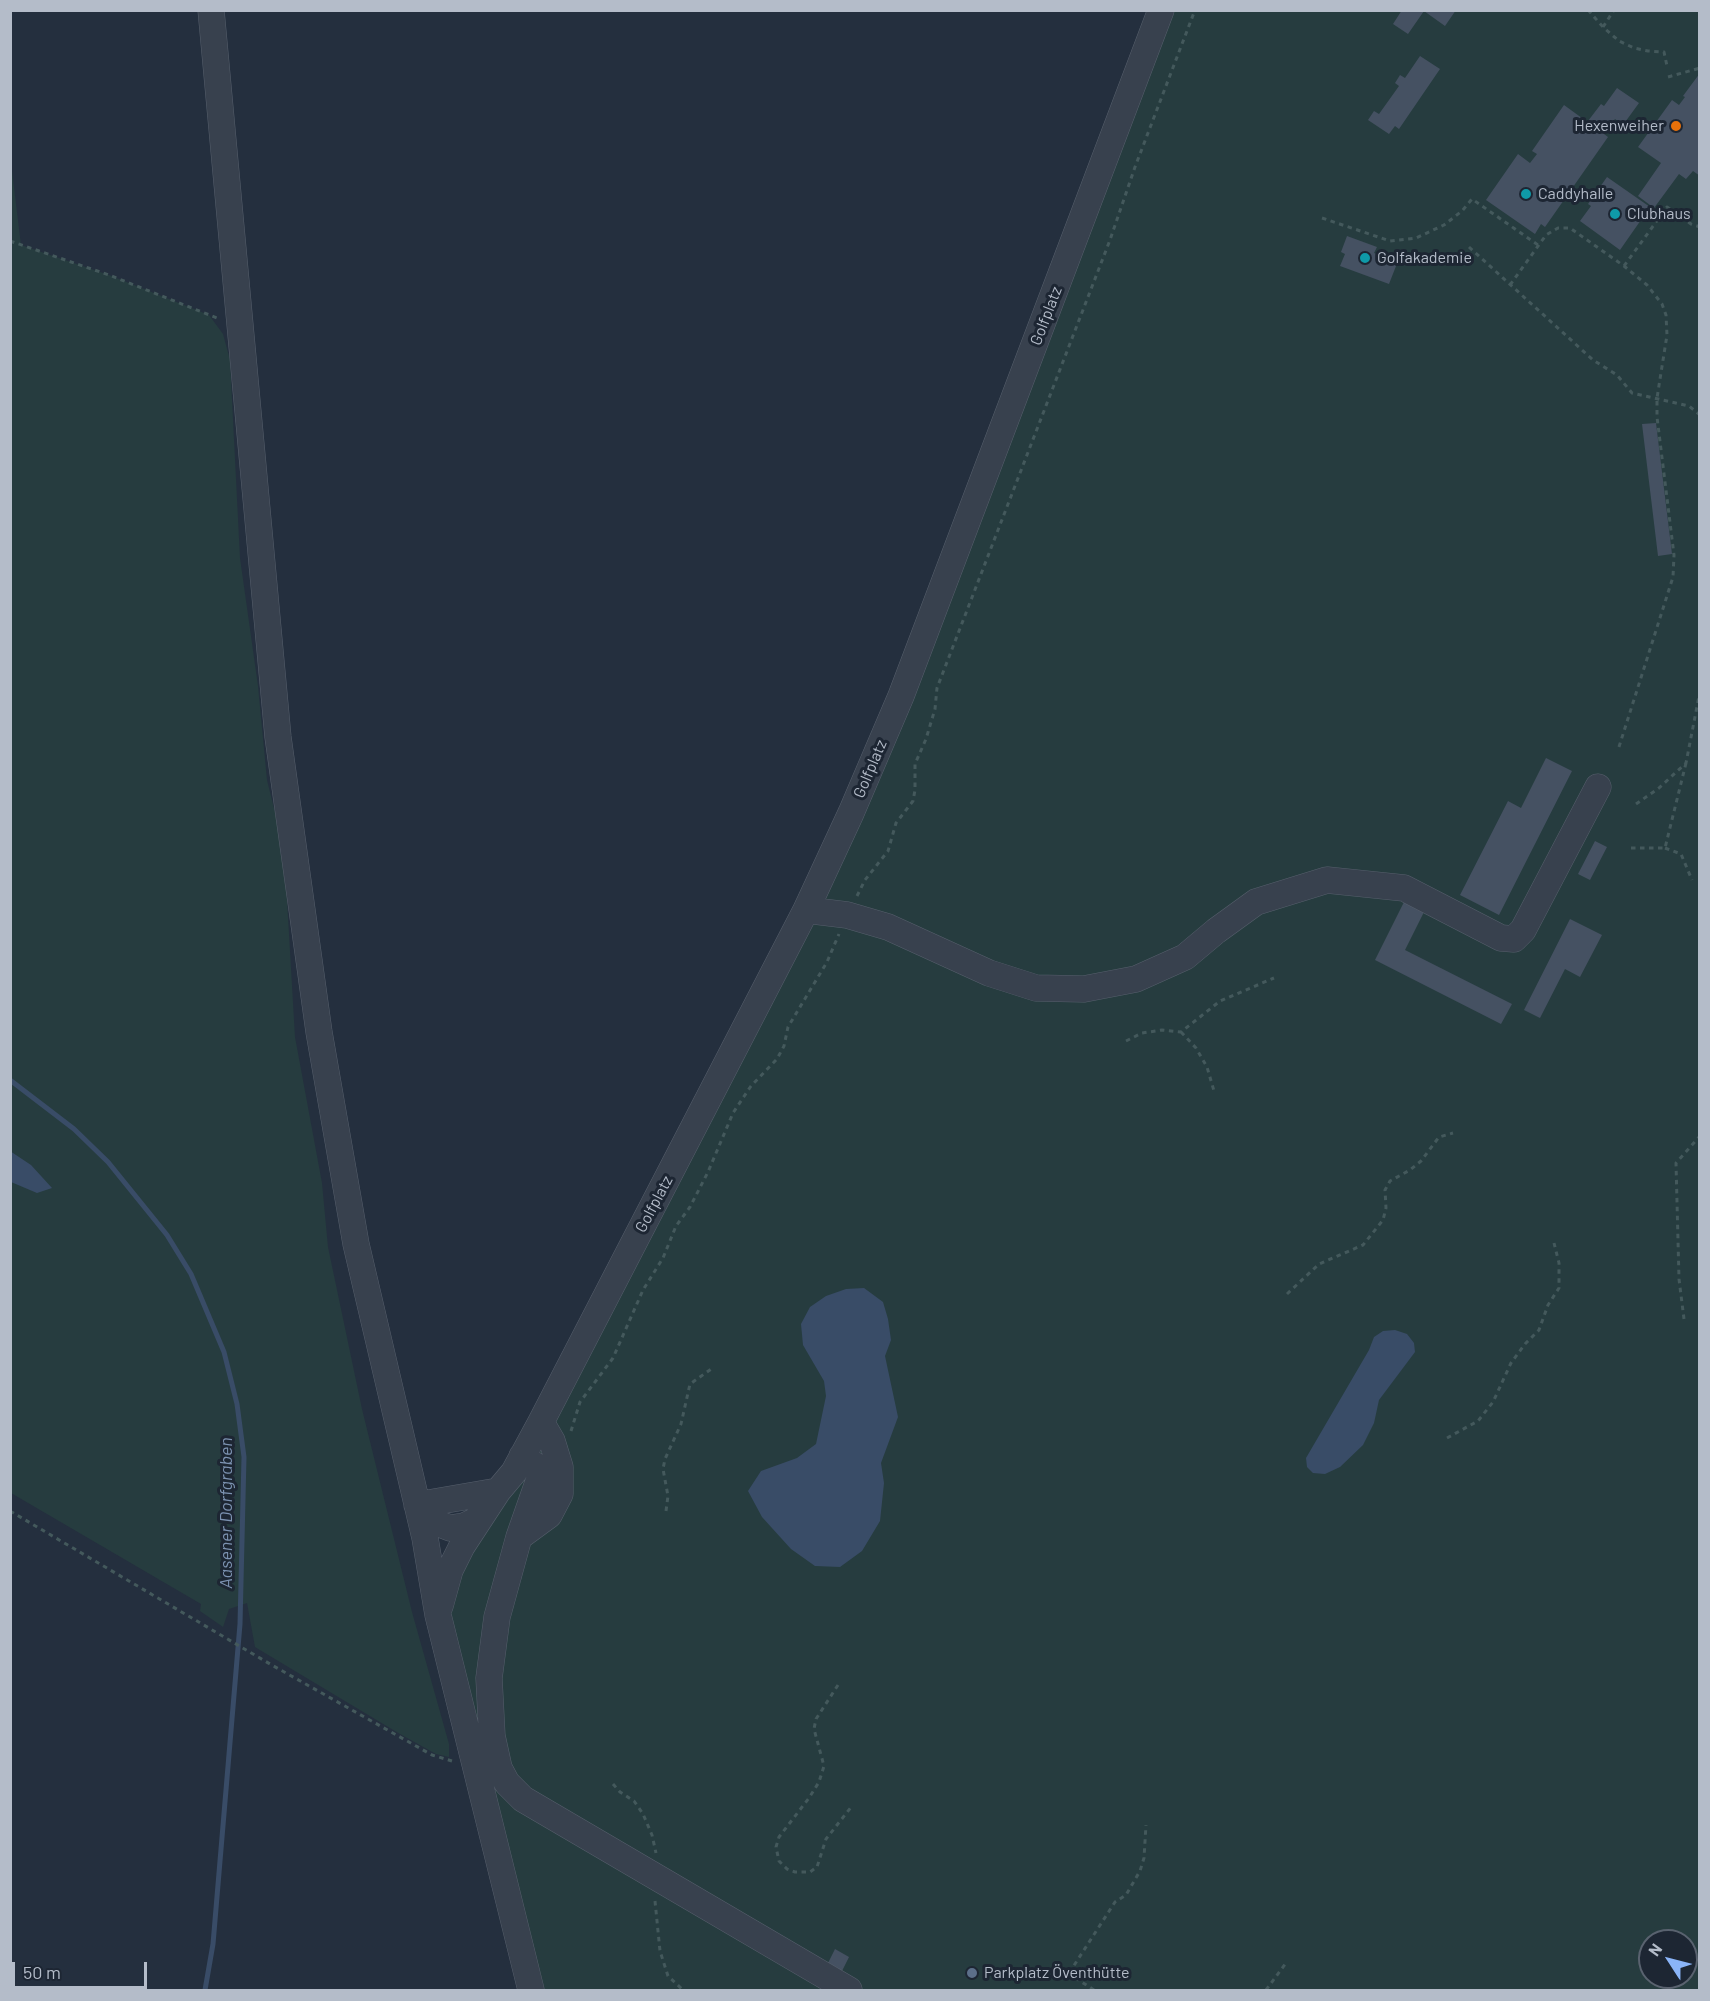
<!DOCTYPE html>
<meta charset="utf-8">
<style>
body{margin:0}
#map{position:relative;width:1710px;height:2001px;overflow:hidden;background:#242f3e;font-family:Barlow,sans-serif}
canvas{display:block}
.frame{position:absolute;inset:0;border:12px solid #b4bcc9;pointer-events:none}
.north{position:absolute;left:1638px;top:1929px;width:60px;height:60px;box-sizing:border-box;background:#1d2633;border:2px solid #59626f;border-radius:50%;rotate:306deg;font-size:16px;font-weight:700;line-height:24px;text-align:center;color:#b4bcc9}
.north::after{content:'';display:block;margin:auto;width:21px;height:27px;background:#8ab4f8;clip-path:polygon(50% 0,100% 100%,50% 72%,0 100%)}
.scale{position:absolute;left:12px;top:1962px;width:135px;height:27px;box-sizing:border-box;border:3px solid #b4bcc9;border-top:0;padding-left:8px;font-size:18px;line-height:21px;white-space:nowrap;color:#b4bcc9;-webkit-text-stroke:4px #1d2633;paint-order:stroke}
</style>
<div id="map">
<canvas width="1710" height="2001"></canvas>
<div class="frame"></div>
<div class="north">N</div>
<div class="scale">50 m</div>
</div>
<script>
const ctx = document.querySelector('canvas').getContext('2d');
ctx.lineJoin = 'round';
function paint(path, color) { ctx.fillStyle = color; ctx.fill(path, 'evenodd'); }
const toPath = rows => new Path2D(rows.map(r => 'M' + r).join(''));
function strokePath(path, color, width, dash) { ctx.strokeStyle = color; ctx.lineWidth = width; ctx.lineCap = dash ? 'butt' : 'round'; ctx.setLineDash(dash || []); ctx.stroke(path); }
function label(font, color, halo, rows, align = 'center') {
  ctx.font = font + ' Barlow,sans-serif'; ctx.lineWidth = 6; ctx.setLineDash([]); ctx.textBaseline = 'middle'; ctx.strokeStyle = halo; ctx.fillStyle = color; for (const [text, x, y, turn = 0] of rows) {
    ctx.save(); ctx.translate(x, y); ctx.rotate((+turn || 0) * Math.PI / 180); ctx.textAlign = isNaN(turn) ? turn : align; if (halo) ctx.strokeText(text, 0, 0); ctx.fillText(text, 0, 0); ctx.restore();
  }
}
const green = toPath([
 [1171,11,1699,11,1699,1990,543,1990,448,1607,451,1590,813,913],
 [1650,1941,1686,1941,1686,1977,1650,1977],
 [10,154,21,245,109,275,209,315,223,334,230,360,240,558,258,686,267,780,284,848,295,1037,322,1183,328,1247,362,1409,412,1612,449,1744,449,1757,436,1754,400,1734,255,1647,247,1603,229,1609,223,1627,200,1611,201,1604,11,1493]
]);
const water = toPath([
 [10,1151,31,1165,52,1188,37,1193,11,1182],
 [864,1288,883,1302,888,1319,891,1340,885,1356,898,1417,881,1463,884,1483,880,1521,862,1551,840,1567,815,1566,791,1549,762,1517,748,1491,761,1471,797,1458,816,1444,826,1396,824,1381,803,1345,801,1324,810,1307,826,1296,846,1289],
 [1395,1330,1407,1334,1414,1343,1415,1352,1379,1400,1374,1423,1363,1445,1340,1467,1325,1474,1313,1473,1307,1467,1306,1458,1369,1350,1374,1337,1383,1331]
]);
const stream = toPath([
 [10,1080,74,1129,108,1162,167,1235,191,1274,224,1352,237,1404,244,1457,240,1624,213,1944,205,1990]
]);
const building = toPath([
 [1402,10,1456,10,1445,26,1424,11,1408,34,1393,24],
 [1420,56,1440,69,1399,129,1395,126,1389,134,1368,120,1374,111,1379,114,1399,86,1395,83,1400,75,1405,78],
 [1700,73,1700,176,1693,171,1686,179,1679,174,1654,208,1638,196,1661,163,1638,147,1672,100,1679,105,1685,97,1683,96],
 [1617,88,1639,103,1623,125,1615,119,1604,134,1608,137,1545,227,1541,224,1535,234,1486,200,1518,154,1530,163,1537,154,1532,151,1564,105,1597,129,1588,121,1601,104,1604,106],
 [1607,177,1650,207,1620,250,1580,221,1591,206,1588,204],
 [1347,236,1377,247,1374,253,1398,261,1389,284,1340,266,1345,254,1341,252],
 [1656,423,1672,554,1658,556,1642,424],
 [1546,758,1572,771,1499,915,1460,895,1508,801,1521,808],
 [1595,841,1607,847,1590,880,1578,874],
 [1405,900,1425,910,1405,950,1512,1004,1501,1024,1375,960],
 [1570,919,1602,935,1580,977,1565,969,1540,1018,1524,1010],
 [835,1949,849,1957,842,1971,828,1963]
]);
const path = toPath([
 [1588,10,1603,27,1619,41,1634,48,1648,51,1664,52,1667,66],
 [1603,27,1614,10],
 [1668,77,1700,68],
 [1322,218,1390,241,1416,238,1444,225,1462,211,1472,199,1538,245],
 [10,241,109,275,217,318],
 [1469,247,1593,360,1617,375,1632,393,1689,406,1700,415],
 [1624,266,1667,207,1691,224,1700,227],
 [1510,285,1546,235,1558,228,1570,228,1624,266,1647,285,1662,304,1666,315,1667,335,1657,398,1657,417,1674,555,1673,577,1618,750],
 [1636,804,1659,788,1686,763,1700,691],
 [1631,848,1665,848,1686,763],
 [1665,848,1681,854,1692,880],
 [857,896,865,880,888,851,896,823,913,801,915,790,915,764,926,739,935,709,937,688,1110,240,1135,167,1195,10],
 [1181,1032,1196,1048,1207,1067,1214,1091],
 [1126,1041,1142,1033,1162,1030,1181,1032,1220,1001,1274,978],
 [1287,1294,1319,1264,1363,1245,1383,1220,1386,1208,1385,1190,1390,1181,1410,1170,1421,1161,1439,1137,1453,1133],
 [1684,1319,1679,1279,1676,1163,1700,1136],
 [571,1431,580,1402,613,1358,643,1290,663,1258,676,1226,690,1207,708,1172,733,1113,751,1086,777,1059,784,1046,788,1027,827,962,839,934],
 [1447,1438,1478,1421,1493,1402,1511,1363,1525,1344,1539,1330,1548,1305,1559,1288,1559,1263,1554,1243],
 [10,1511,270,1664,432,1755,452,1761],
 [666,1511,668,1496,663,1469,665,1459,681,1424,690,1384,714,1367],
 [838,1685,816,1719,814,1729,824,1766,819,1782,809,1798,779,1837,776,1847,779,1861,787,1869,795,1872,810,1872,817,1867,826,1839,852,1806],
 [613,1784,620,1792,634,1801,643,1814,652,1835,656,1853],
 [655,1901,660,1951,668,1976,683,1990],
 [1094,1990,1074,1977,1073,1967,1115,1902,1126,1895,1140,1871,1144,1858,1146,1825],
 [1266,1990,1286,1963]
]);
const minor = toPath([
 [211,10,278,737,319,1032,356,1244,425,1538,438,1615,531,1990],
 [806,910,847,915,888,927,989,973,1036,988,1084,989,1136,979,1185,957,1216,931,1256,902,1327,880,1404,888,1501,938,1514,939,1523,930,1598,787],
 [522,1456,536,1466,540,1477,519,1537,497,1617,489,1678,492,1736,499,1768,507,1783,523,1799,849,1990],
 [417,1505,498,1491],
 [417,1505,432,1521,450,1528,464,1526,475,1521,482,1514],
 [519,1537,549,1515,560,1494,560,1467,552,1441,541,1422],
 [440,1606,450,1570,462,1546,498,1491,514,1472,541,1422,806,910,851,813,901,696,1161,10]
]);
const markers = [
 [1676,126,6,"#e8710a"],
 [1526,194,6,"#0f9aa8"],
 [1615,214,6,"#0f9aa8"],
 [1365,258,6,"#0f9aa8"],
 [972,1973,6,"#5c6f8a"]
];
const poiNames = [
 ["Hexenweiher",1664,126,"right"],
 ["Caddyhalle",1538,194],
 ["Clubhaus",1627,214],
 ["Golfakademie",1377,258],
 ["Parkplatz Öventhütte",984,1973]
];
const streetNames = [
 ["Golfplatz",1046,316,-69],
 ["Golfplatz",870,769,-67],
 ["Golfplatz",654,1204,-62]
];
const waterNames = [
 ["Aasener Dorfgraben",226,1513,-90]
];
paint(green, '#263c3f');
paint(water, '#394c67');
strokePath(stream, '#394c67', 5);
paint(building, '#455162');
strokePath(minor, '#565f6c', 27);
strokePath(path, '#44595c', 3, [4.5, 4.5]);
strokePath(minor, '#38414e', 26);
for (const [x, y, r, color] of markers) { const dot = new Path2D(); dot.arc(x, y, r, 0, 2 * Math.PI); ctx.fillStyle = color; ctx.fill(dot); strokePath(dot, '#1d2633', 2); }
label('16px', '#b4bcc9', '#1d2633', poiNames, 'left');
label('16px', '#b4bcc9', '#1d2633', streetNames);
label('italic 18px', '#7c92b1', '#1d2633', waterNames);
</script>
